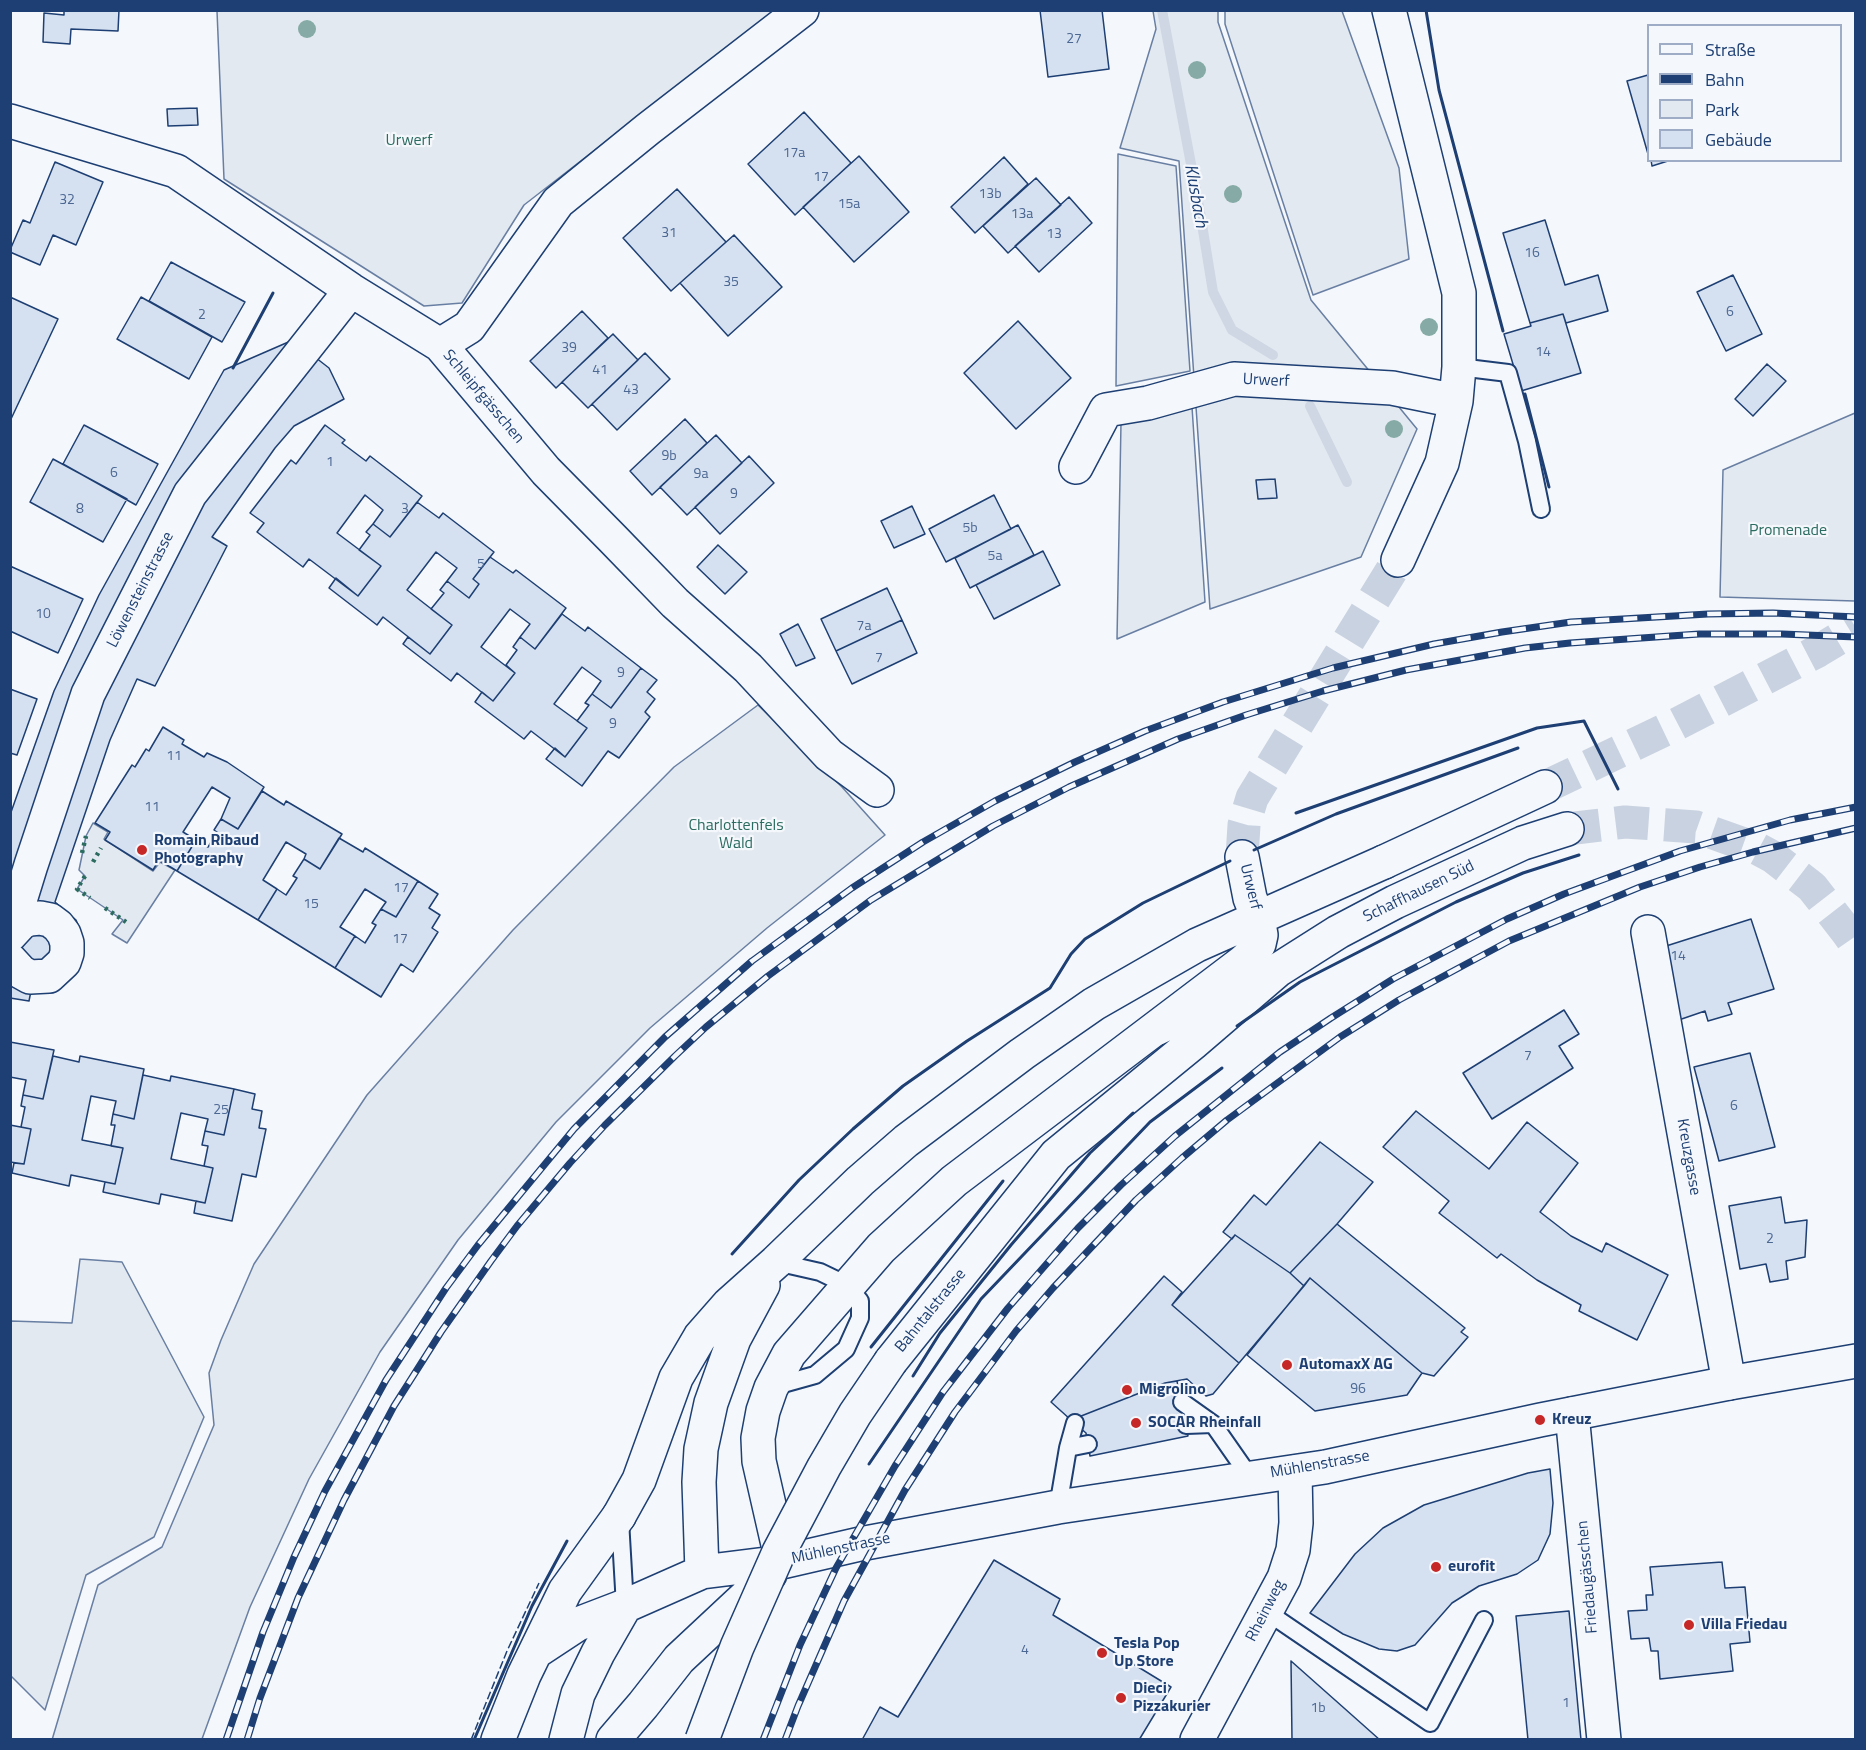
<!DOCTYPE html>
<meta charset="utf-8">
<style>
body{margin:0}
#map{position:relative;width:1866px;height:1750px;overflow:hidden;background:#f4f7fb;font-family:"Titillium Web",sans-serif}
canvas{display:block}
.frame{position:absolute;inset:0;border:12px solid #1d3f73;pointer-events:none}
.legend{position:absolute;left:1647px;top:24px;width:195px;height:138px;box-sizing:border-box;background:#f4f7fb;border:2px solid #9eadc5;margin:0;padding:8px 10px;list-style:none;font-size:18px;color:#1d3f73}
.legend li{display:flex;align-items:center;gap:12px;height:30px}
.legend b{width:30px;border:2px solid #9eadc5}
</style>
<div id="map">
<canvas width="1866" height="1750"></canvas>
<div class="frame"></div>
<ul class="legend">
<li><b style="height:8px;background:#f4f7fb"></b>Straße</li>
<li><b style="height:8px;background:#1d3f73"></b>Bahn</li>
<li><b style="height:16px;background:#e3e9f0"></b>Park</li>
<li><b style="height:16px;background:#d5e0f0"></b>Gebäude</li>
</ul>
</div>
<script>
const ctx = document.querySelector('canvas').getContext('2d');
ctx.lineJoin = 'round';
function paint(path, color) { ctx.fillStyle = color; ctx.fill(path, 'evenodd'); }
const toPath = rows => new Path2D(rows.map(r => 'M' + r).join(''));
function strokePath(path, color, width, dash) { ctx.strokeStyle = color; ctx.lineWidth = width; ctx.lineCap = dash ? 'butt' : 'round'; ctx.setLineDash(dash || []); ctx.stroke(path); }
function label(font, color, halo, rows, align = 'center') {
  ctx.font = font + ' "Titillium Web",sans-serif'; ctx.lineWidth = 4.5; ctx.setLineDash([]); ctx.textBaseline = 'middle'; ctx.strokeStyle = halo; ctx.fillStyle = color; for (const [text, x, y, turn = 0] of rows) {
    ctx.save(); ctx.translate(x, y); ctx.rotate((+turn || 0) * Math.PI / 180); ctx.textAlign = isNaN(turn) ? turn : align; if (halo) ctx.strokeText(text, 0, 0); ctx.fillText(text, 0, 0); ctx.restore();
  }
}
const green = toPath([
 [217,11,774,11,524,205,462,303,424,306,224,179,217,11],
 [1153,11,1218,11,1218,22,1311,300,1417,429,1361,557,1210,609,1179,161,1120,148,1156,29,1153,11],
 [1225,11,1342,11,1399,168,1409,259,1313,295,1225,24,1225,11],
 [1118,154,1176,166,1190,371,1116,386,1118,154],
 [1192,407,1205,602,1117,639,1121,423,1192,407],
 [1855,413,1855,601,1720,597,1723,470,1855,413],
 [758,705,842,787,885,835,767,928,650,1028,556,1122,458,1240,380,1352,309,1479,250,1607,202,1739,52,1740,98,1585,162,1547,214,1425,209,1373,221,1340,254,1264,367,1095,513,930,674,767,758,705],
 [93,823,108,832,104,839,153,871,160,862,175,870,127,943,112,934,123,920,77,889,85,876,79,870,86,836,93,823],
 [80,1259,122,1262,204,1417,154,1537,86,1575,45,1710,11,1676,11,1321,72,1323,80,1259]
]);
const stream = toPath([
 [1162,10,1200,212,1213,292,1232,330,1273,355],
 [1310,406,1347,482]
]);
const building = toPath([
 [64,10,119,10,118,31,71,29,70,44,43,42,44,13,64,15,64,10],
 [1040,10,1102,10,1109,69,1048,77,1040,10],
 [1648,75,1648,154,1627,81,1648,75],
 [197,108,198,125,168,126,167,109,197,108],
 [804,112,851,163,795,215,748,164,804,112],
 [859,156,909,212,854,262,803,207,859,156],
 [1004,157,1028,184,975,233,951,207,1004,157],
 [1651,160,1671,160,1652,166,1651,160],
 [55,162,103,182,76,245,53,235,40,265,10,252,10,250,23,220,30,223,55,162],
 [1036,178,1061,205,1008,253,983,226,1036,178],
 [677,189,726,242,671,291,623,238,677,189],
 [1069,197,1092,223,1039,272,1015,246,1069,197],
 [1545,220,1565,285,1598,275,1608,311,1566,323,1563,314,1530,323,1503,233,1545,220],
 [734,235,782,287,728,336,680,283,734,235],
 [171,262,245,302,222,342,149,301,171,262],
 [1733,275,1762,334,1726,351,1697,292,1733,275],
 [10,297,58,319,11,419,10,418,10,297],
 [141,297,212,337,189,379,117,339,141,297],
 [582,311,608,338,556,388,530,361,582,311],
 [1563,314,1581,373,1521,391,1504,334,1531,326,1530,323,1563,314],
 [1018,321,1071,378,1016,429,964,373,1018,321],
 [613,334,638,360,588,408,562,382,613,334],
 [293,340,329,368,344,399,294,426,275,448,212,537,227,546,155,686,137,679,110,740,55,902,76,920,80,930,83,950,31,991,29,1001,10,998,10,815,54,691,99,595,224,370,293,340],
 [645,353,670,379,617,430,592,404,645,353],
 [1767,364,1786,381,1753,416,1735,399,1767,364],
 [685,419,707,443,652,495,630,471,685,419],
 [84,425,158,464,136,505,63,464,84,425],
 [325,425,345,440,342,443,366,461,370,456,422,496,390,537,373,524,383,510,365,495,337,533,381,566,358,596,309,559,303,567,257,532,264,523,250,513,291,460,296,464,325,425],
 [716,435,742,463,687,515,660,487,716,435],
 [749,456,774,483,720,534,695,507,749,456],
 [53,459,127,499,103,542,30,502,53,459],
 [1275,479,1277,498,1258,499,1256,480,1275,479],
 [994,495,1011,529,946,562,929,529,994,495],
 [417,502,439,518,443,513,494,552,473,579,479,584,469,598,447,581,457,568,436,552,407,590,452,625,430,654,383,617,377,625,329,588,336,578,358,596,381,566,359,550,370,535,366,532,373,524,390,537,417,502],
 [912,506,925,534,894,548,881,521,912,506],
 [1018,525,1034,555,970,588,955,558,1018,525],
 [718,545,747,572,725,594,697,567,718,545],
 [1043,551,1060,585,994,619,976,585,1043,551],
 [490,557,513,573,516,570,566,608,535,649,520,637,530,624,510,609,481,647,515,673,493,701,457,673,451,681,403,644,408,637,430,654,452,625,431,609,444,593,440,590,447,581,469,598,479,584,473,579,490,557],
 [10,566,83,599,58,653,10,631,10,566],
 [887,588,902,620,836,651,821,619,887,588],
 [562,614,585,631,588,627,641,668,611,708,592,694,601,681,582,667,554,704,587,728,565,757,531,731,524,739,475,702,482,692,493,701,515,673,506,665,517,650,513,647,520,637,535,649,562,614],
 [902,620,917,653,852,684,836,651,902,620],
 [798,624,815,658,796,666,780,634,798,624],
 [641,668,657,680,647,692,655,699,645,712,650,717,619,758,608,751,582,786,546,759,555,748,565,757,587,728,577,721,589,705,585,703,592,694,611,708,641,668],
 [10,689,37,699,17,755,10,753,10,689],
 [163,727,184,740,182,744,204,757,207,753,227,762,264,787,238,829,221,819,230,798,212,787,183,832,196,840,177,871,159,860,153,870,105,840,110,832,95,823,132,765,135,767,146,749,149,751,163,727],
 [262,791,284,805,286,801,342,834,320,869,304,859,306,854,286,842,263,880,277,889,258,920,177,871,196,840,208,847,217,832,214,830,221,819,238,829,262,791],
 [339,838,363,852,365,848,418,881,396,917,381,909,386,902,365,889,340,927,355,936,335,968,258,920,277,889,286,895,297,878,293,876,304,859,320,869,339,838],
 [418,881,438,894,429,908,440,915,432,928,438,932,413,972,401,964,381,997,335,968,355,936,365,943,376,925,372,923,381,909,396,917,418,881],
 [1751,919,1774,989,1728,1003,1732,1014,1708,1021,1705,1011,1670,1023,1663,947,1751,919],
 [1564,1010,1579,1034,1559,1046,1573,1068,1492,1119,1463,1073,1564,1010],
 [10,1042,54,1050,43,1099,23,1095,26,1080,10,1077,10,1042],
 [1750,1053,1775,1147,1719,1161,1694,1067,1750,1053],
 [53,1056,79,1062,80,1056,144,1069,134,1119,113,1114,116,1101,91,1096,82,1140,123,1148,115,1184,71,1175,69,1186,12,1173,14,1163,24,1164,31,1129,21,1127,25,1107,21,1106,23,1095,43,1099,53,1056],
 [143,1075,170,1081,171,1076,234,1089,224,1135,205,1131,208,1119,181,1113,171,1159,213,1168,205,1203,161,1194,159,1204,103,1192,105,1182,115,1184,123,1148,111,1146,115,1125,111,1125,113,1114,134,1119,143,1075],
 [234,1089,255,1094,252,1109,262,1111,259,1128,266,1129,256,1177,242,1174,232,1221,194,1213,196,1201,205,1203,213,1168,204,1166,208,1146,202,1145,205,1131,224,1135,234,1089],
 [1416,1111,1489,1169,1527,1122,1578,1163,1540,1212,1571,1236,1602,1252,1606,1243,1668,1275,1637,1340,1579,1311,1581,1305,1537,1280,1501,1254,1497,1258,1439,1213,1449,1201,1383,1147,1416,1111],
 [10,1125,31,1129,24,1164,10,1162,10,1125],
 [1320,1142,1373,1182,1337,1224,1290,1273,1235,1235,1232,1239,1223,1232,1254,1195,1266,1205,1320,1142],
 [1781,1197,1785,1223,1807,1220,1805,1257,1786,1261,1788,1279,1770,1282,1766,1264,1740,1269,1729,1206,1781,1197],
 [1337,1224,1465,1328,1461,1332,1468,1337,1434,1376,1422,1373,1310,1278,1304,1286,1290,1273,1337,1224],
 [1235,1235,1290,1273,1304,1286,1239,1363,1172,1305,1235,1235],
 [1164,1276,1182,1292,1172,1305,1239,1363,1213,1394,1206,1396,1187,1379,1165,1383,1071,1420,1051,1402,1164,1276],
 [1310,1278,1422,1373,1407,1395,1315,1411,1247,1355,1310,1278],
 [1177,1381,1188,1436,1090,1456,1086,1433,1071,1420,1165,1383,1177,1381],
 [1550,1469,1553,1503,1550,1534,1538,1560,1517,1574,1479,1586,1452,1603,1415,1645,1397,1651,1379,1649,1343,1634,1310,1613,1355,1554,1383,1528,1424,1505,1528,1473,1550,1469],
 [994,1560,1060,1599,1053,1615,1171,1687,1139,1740,862,1740,880,1707,898,1717,994,1560],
 [1722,1562,1725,1588,1745,1587,1750,1642,1730,1644,1733,1671,1660,1679,1658,1651,1651,1651,1649,1638,1631,1639,1628,1611,1647,1610,1646,1595,1653,1595,1650,1567,1722,1562],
 [1569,1611,1581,1740,1528,1740,1516,1616,1569,1611],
 [1291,1661,1344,1708,1380,1740,1292,1740,1291,1661]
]);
const streetTunnel = toPath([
 [1242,857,1244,825,1252,798,1398,560]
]);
const highwayTunnel = toPath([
 [1545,787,1677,724,1818,651,1856,628],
 [1567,829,1625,822,1696,827,1758,849,1773,857,1812,887,1847,932,1856,945]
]);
const lane = toPath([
 [1459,367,1508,373,1527,441,1541,509],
 [772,1387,815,1375,846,1349,860,1318,860,1301,847,1285,820,1272,776,1262],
 [1182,1402,1213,1424],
 [1186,1425,1213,1424,1250,1477],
 [1068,1448,1075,1423],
 [1058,1507,1068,1448,1088,1444],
 [620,1520,625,1606],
 [1267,1612,1430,1723,1484,1620]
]);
const street = toPath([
 [1389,10,1459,293,1459,367,1456,401,1442,463,1398,560],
 [10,121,176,171,351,290,440,345,546,471,613,539,675,603,748,668,829,755,877,790],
 [440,345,469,327,558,202,648,129,802,10],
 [1076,467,1106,410,1148,403,1234,379,1392,388,1456,401],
 [1242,857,1250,898,1258,918],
 [1648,932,1729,1383],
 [10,933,31,865,88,694,190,494,351,290],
 [10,935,22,922,30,919,40,918,50,920,58,926,64,934,67,943,67,953,64,962,49,976,30,977,21,972,10,960],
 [1572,1414,1604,1740],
 [1197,1740,1284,1578,1293,1550,1296,1523,1295,1472]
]);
const primary = toPath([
 [619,1516,639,1480,676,1378,700,1337,729,1304,776,1262,860,1181,906,1141,1022,1054,1094,1004,1197,945,1384,862],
 [782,1562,759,1461,758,1438,763,1411,771,1388,789,1354,881,1248,954,1181,1243,962,1254,952,1259,944,1261,935,1258,918],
 [702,1572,699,1482,701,1449,711,1403,734,1339,763,1285],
 [566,1740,578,1694,598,1653,625,1606,702,1572,782,1562,860,1544,1058,1507,1325,1467,1540,1420,1729,1383,1856,1361],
 [613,1740,643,1705,679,1659,770,1574]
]);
const highway = toPath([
 [1384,862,1545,787],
 [1156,1029,1278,970,1338,932,1395,902,1523,843,1567,829],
 [891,1361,1056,1155,1193,1043,1278,970],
 [537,1651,578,1624,625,1606],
 [498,1740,524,1675,565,1591,619,1516]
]);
const rail = toPath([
 [226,1740,263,1632,294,1557,325,1491,386,1380,446,1288,478,1245,574,1129,665,1037,752,961,852,888,923,842,995,801,1075,762,1145,731,1223,702,1333,668,1434,644,1502,632,1571,622,1708,614,1773,613,1856,617],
 [247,1740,260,1698,298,1598,344,1500,394,1406,441,1332,491,1261,517,1226,570,1163,605,1125,675,1056,706,1027,768,976,871,900,993,826,1069,787,1178,739,1246,715,1323,691,1406,670,1525,648,1570,643,1699,634,1782,634,1856,637],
 [763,1740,800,1645,836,1568,895,1466,943,1392,1008,1308,1078,1228,1121,1185,1175,1136,1280,1052,1331,1018,1393,979,1507,919,1564,894,1680,851,1790,820,1856,807],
 [785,1740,798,1706,844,1601,905,1490,955,1412,1016,1331,1053,1288,1136,1200,1182,1158,1227,1120,1340,1037,1399,1000,1509,941,1640,887,1700,867,1753,852,1856,828]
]);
const highwayBridge = toPath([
 [702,1740,737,1647,779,1552,824,1467,855,1414,891,1361]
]);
const hedge = toPath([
 [82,853,86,836],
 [93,862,101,848],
 [85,876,77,889,90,898],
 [105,908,126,922]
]);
const fence = toPath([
 [471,1740,507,1651,539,1583]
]);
const wall = toPath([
 [1426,10,1439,90,1503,331],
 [233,368,273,293],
 [1525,394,1549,487],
 [1296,813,1537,728,1584,721,1618,789],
 [1254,850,1336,814,1518,748],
 [1237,1026,1300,982,1456,902,1523,873,1579,855],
 [732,1254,799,1180,853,1129,903,1086,967,1041,1050,988,1071,954,1085,939,1143,903,1230,861],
 [871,1347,1003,1181],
 [913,1376,940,1333,1011,1245,1090,1153,1133,1113],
 [869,1464,981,1299,1150,1122,1222,1068],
 [474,1740,532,1606,567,1541]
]);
const trees = [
 [307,29],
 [1197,70],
 [1233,194],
 [1429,327],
 [1394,429]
];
const markers = [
 [142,850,6,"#c62828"],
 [1287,1365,6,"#c62828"],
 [1127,1390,6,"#c62828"],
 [1540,1420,6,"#c62828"],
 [1136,1423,6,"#c62828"],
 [1436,1567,6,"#c62828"],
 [1689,1625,6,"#c62828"],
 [1102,1653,6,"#c62828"],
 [1121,1698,6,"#c62828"]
];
const numberNames = [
 ["27",1074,40],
 ["17a",794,154],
 ["17",821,178],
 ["13b",990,195],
 ["32",67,201],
 ["15a",849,205],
 ["13a",1022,215],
 ["31",669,234],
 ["13",1054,235],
 ["16",1532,254],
 ["35",731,283],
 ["6",1730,313],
 ["2",202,316],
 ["39",569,349],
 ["14",1543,353],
 ["41",600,371],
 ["43",631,391],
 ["9b",669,457],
 ["1",330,463],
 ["6",114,474],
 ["9a",701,475],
 ["9",734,495],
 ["8",80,510],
 ["3",405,510],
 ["5b",970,529],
 ["5a",995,557],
 ["5",481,565],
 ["10",43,615],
 ["7a",864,627],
 ["7",879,659],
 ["9",621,674],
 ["9",613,725],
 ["11",174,757],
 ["11",152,808],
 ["17",401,889],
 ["15",311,905],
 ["17",400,940],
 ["14",1678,957],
 ["7",1528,1057],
 ["6",1734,1107],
 ["25",221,1111],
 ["2",1770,1240],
 ["96",1358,1390],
 ["4",1025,1651],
 ["1",1566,1704],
 ["1b",1318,1709]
];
const parkNames = [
 ["Urwerf",409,141],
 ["Promenade",1788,531],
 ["Charlottenfels",736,826],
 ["Wald",736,844]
];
const streetNames = [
 ["Urwerf",1266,381,3],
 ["Schleipfgässchen",483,397,50],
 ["Löwensteinstrasse",141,590,-63],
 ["Urwerf",1250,887,76],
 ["Schaffhausen Süd",1419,892,-26],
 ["Kreuzgasse",1688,1157,80],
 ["Bahntalstrasse",931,1311,-51],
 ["Mühlenstrasse",1320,1465,-10],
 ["Mühlenstrasse",841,1549,-12],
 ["Friedaugässchen",1588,1577,-95],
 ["Rheinweg",1266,1611,-63]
];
const poiNames = [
 ["Romain Ribaud",154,841],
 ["Photography",154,859],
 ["AutomaxX AG",1299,1365],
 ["Migrolino",1139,1390],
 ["Kreuz",1552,1420],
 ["SOCAR Rheinfall",1148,1423],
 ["eurofit",1448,1567],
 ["Villa Friedau",1701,1625],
 ["Tesla Pop",1114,1644],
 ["Up Store",1114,1662],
 ["Dieci",1133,1689],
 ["Pizzakurier",1133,1707]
];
const waterNames = [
 ["Klusbach",1195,196,80]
];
paint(green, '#e3e9f0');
strokePath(green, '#687fa3', 1.5);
strokePath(stream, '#cfd7e4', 10);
paint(building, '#d5e0f0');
strokePath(building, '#1d3f73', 1.5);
strokePath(streetTunnel, '#c9d2e0', 33, [33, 16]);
strokePath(highwayTunnel, '#c9d2e0', 33, [33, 16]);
strokePath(lane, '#1d3f73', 20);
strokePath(street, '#1d3f73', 36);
strokePath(primary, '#1d3f73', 36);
strokePath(highway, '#1d3f73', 36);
strokePath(lane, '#f4f7fb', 16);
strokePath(street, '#f4f7fb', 33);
strokePath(primary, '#f4f7fb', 33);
strokePath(highway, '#f4f7fb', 33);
strokePath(rail, '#1d3f73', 7);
strokePath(rail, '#f4f7fb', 4.5, [14]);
strokePath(highwayBridge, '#1d3f73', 36, []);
strokePath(highwayBridge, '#f4f7fb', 33);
strokePath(hedge, '#2c6c60', 4.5, [3, 4.5]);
strokePath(fence, '#1d3f73', 1.5, [8, 3]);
strokePath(wall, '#1d3f73', 3);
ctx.fillStyle = '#86aba6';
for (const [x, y] of trees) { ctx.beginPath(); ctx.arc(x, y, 9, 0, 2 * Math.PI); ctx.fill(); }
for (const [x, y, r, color] of markers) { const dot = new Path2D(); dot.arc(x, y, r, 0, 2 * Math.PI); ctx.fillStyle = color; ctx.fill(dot); strokePath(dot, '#f4f7fb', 2); }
label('14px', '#4b6792', null, numberNames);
label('16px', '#2c6c60', '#f4f7fb', parkNames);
label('16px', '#1d3f73', '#f4f7fb', streetNames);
label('bold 16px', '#1d3f73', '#f4f7fb', poiNames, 'left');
label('italic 18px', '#1d3f73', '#f4f7fb', waterNames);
</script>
